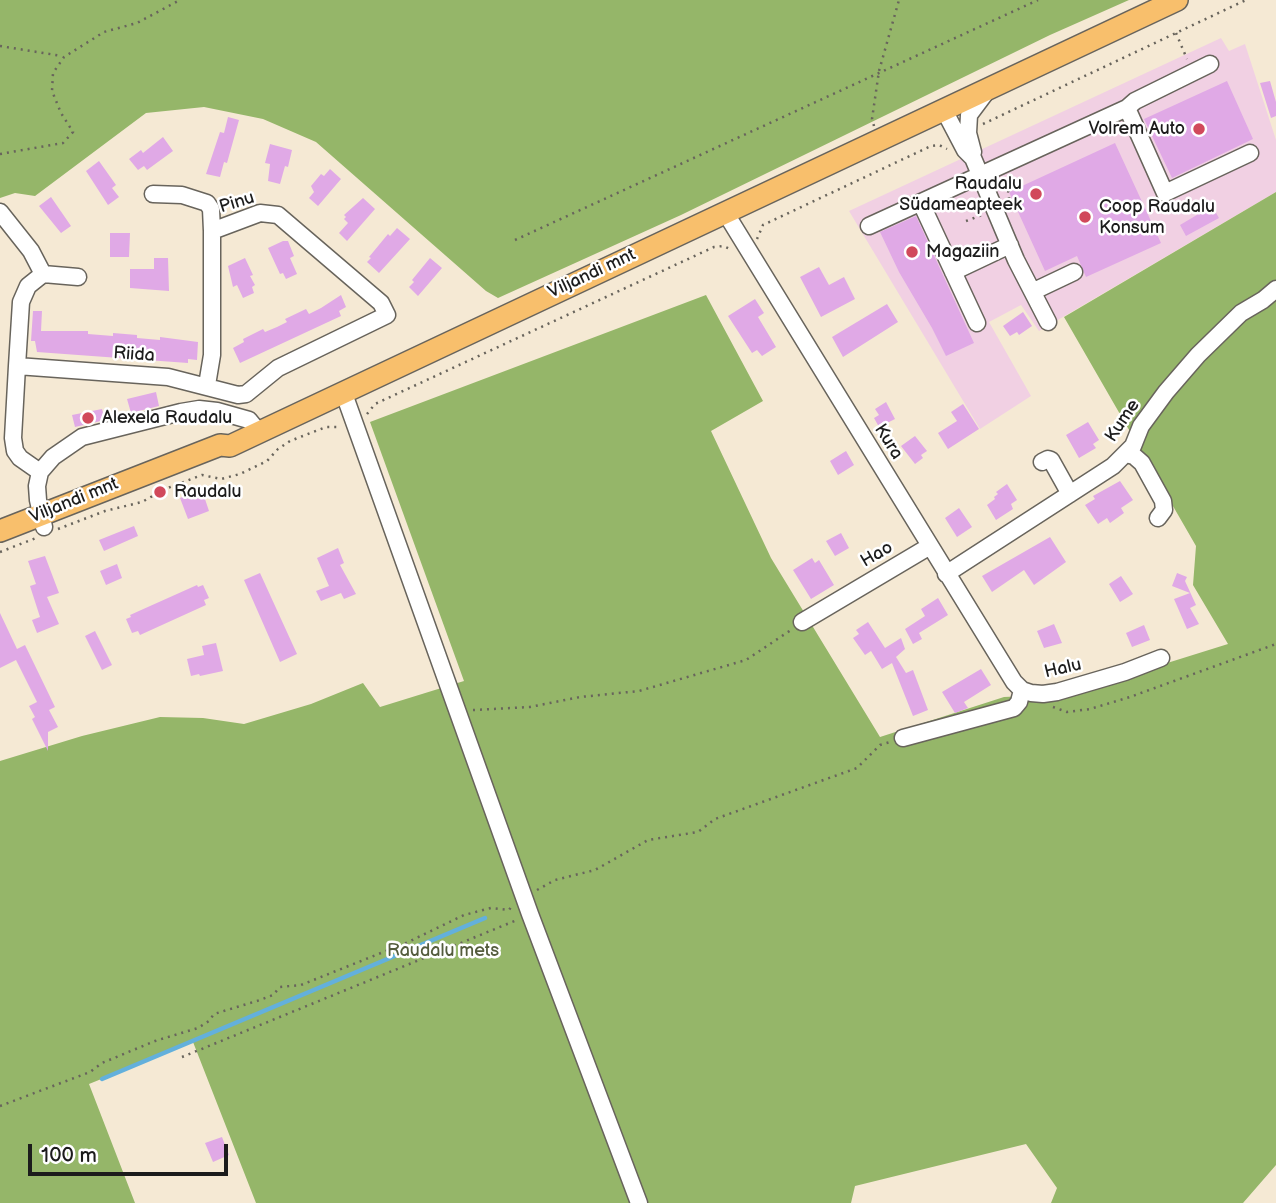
<!DOCTYPE html>
<meta charset="utf-8">
<style>
body{margin:0}
#map{position:relative;width:1276px;height:1203px;overflow:hidden;background:#f5e9d4;font-family:"Balsamiq Sans",sans-serif}
canvas{display:block}
.scale{position:absolute;left:28px;top:1144px;width:200px;height:32px;box-sizing:border-box;border:4px solid #1c1c1c;border-top:0;padding-left:9px;font-size:21px;line-height:24px;white-space:nowrap;color:#1c1c1c;-webkit-text-stroke:5px #fff;paint-order:stroke}
</style>
<div id="map">
<canvas width="1276" height="1203"></canvas>
<div class="scale">100 m</div>
</div>
<script>
const ctx = document.querySelector('canvas').getContext('2d');
ctx.lineJoin = 'round';
function paint(path, color) { ctx.fillStyle = color; ctx.fill(path, 'evenodd'); }
const toPath = rows => new Path2D(rows.map(r => 'M' + r).join(''));
function strokePath(path, color, width, dash) { ctx.strokeStyle = color; ctx.lineWidth = width; ctx.lineCap = dash ? 'butt' : 'round'; ctx.setLineDash(dash || []); ctx.stroke(path); }
function label(font, color, halo, rows, align = 'center') {
  ctx.font = font + ' "Balsamiq Sans",sans-serif'; ctx.lineWidth = 5; ctx.setLineDash([]); ctx.textBaseline = 'middle'; ctx.strokeStyle = halo; ctx.fillStyle = color; for (const [text, x, y, turn = 0] of rows) {
    ctx.save(); ctx.translate(x, y); ctx.rotate((+turn || 0) * Math.PI / 180); ctx.textAlign = isNaN(turn) ? turn : align; if (halo) ctx.strokeText(text, 0, 0); ctx.fillText(text, 0, 0); ctx.restore();
  }
}
const built = toPath([
 [1221,38,1229,51,1245,44,1276,140,1276,192,1039,331,1021,305,989,322,1031,396,980,429,849,211]
]);
const forest = toPath([
 [0,0,1129,0,1050,35,681,215,498,298,486,291,316,142,263,119,204,107,146,113,35,196,15,193,0,198],
 [1276,192,1276,1165,1243,1203,1051,1203,1057,1188,1026,1144,855,1186,851,1203,256,1203,193,1042,89,1084,135,1203,0,1203,0,761,82,736,160,717,203,718,244,724,311,704,363,683,380,707,464,681,370,422,706,295,763,401,711,431,771,558,880,737,1004,697,1025,696,1132,674,1228,644,1193,585,1196,546,1064,317]
]);
const stream = toPath([
 [102,1079,485,918]
]);
const building = toPath([
 [1227,81,1253,139,1172,178,1144,119],
 [1270,81,1276,102,1276,116,1271,118,1260,83],
 [228,117,239,120,227,163,224,162,220,177,206,174,220,132,224,133],
 [163,137,173,151,147,170,144,166,138,170,129,159,141,150,143,153],
 [1115,143,1161,243,1086,277,1077,256,1045,271,1009,192],
 [270,144,292,150,288,167,285,166,280,184,268,181,270,164,265,163],
 [99,161,116,185,112,188,119,197,108,205,86,171],
 [330,169,341,179,318,206,309,198,314,192,311,186,321,174,324,176],
 [51,197,71,226,61,233,39,206],
 [363,198,375,209,347,241,339,233,348,223,344,219,346,217,344,215],
 [1212,206,1219,218,1186,236,1180,225],
 [916,216,974,343,946,356,932,328,899,272,880,232],
 [397,228,410,239,379,273,367,262,371,258,369,257,388,234,390,236],
 [110,233,130,233,129,257,110,257],
 [283,241,288,241,294,256,290,258,297,274,286,279,283,273,280,274,268,248],
 [154,258,168,258,169,291,130,288,130,269,154,269],
 [245,258,253,275,250,276,255,285,252,287,254,293,243,298,237,285,233,287,228,266],
 [430,258,442,268,418,296,409,287,414,282,412,280],
 [819,267,829,285,844,277,855,299,821,317,800,277],
 [341,295,346,307,339,311,341,316,240,363,233,348,244,342,243,339,263,329,265,332,277,327,287,322,285,319,306,309,309,314,321,308],
 [755,299,764,313,758,317,776,347,762,356,757,350,752,353,728,316],
 [887,304,898,322,843,357,832,337],
 [33,311,42,311,41,331,88,331,88,334,113,336,113,333,137,335,137,338,160,340,160,337,198,342,197,360,188,359,188,363,37,352,35,341,31,341],
 [1023,312,1032,326,1019,335,1017,332,1010,336,1003,326],
 [156,392,159,406,131,413,127,399],
 [886,402,895,419,879,427,874,418,879,415,875,409],
 [963,404,979,429,948,449,938,433,957,421,951,412],
 [102,409,105,420,75,427,72,415],
 [1088,422,1099,440,1093,444,1096,448,1079,458,1066,435],
 [915,436,927,451,921,455,923,458,915,464,901,446],
 [846,451,854,465,838,475,830,461],
 [1120,481,1133,500,1121,508,1124,513,1110,523,1107,518,1098,524,1085,505,1095,499,1093,496],
 [1007,484,1017,500,1011,504,1013,509,996,520,987,505,995,499,994,497,998,494,996,492],
 [202,490,209,511,188,519,180,498],
 [959,508,972,527,957,537,945,518],
 [134,526,138,536,104,551,99,540],
 [841,533,849,548,835,556,826,541],
 [1050,537,1066,562,1034,585,1024,570,992,592,982,576],
 [338,548,344,563,340,565,356,594,344,599,341,593,321,601,316,591,329,586,317,558],
 [45,556,59,593,47,597,59,624,37,633,32,620,40,617,30,586,36,584,28,561],
 [812,558,815,563,819,560,834,585,811,599,793,570],
 [117,564,122,578,106,585,100,571],
 [260,573,297,654,280,662,244,580],
 [1177,573,1187,577,1185,581,1196,605,1190,608,1199,624,1187,629,1174,599,1190,593,1172,586],
 [1121,576,1133,594,1120,602,1109,584],
 [197,585,198,587,203,585,209,598,204,600,206,605,140,635,138,631,132,633,126,619,131,617,130,615],
 [938,598,948,615,919,633,922,639,913,644,905,629,925,616,921,609],
 [0,613,17,649,25,645,55,707,49,710,58,727,48,732,48,751,32,719,35,717,29,706,37,702,16,660,0,668],
 [868,622,885,648,901,638,905,649,896,657,906,673,913,670,928,710,913,716,892,663,882,669,871,651,865,655,853,638,859,634,856,630],
 [1054,624,1062,643,1044,648,1037,631],
 [1144,625,1150,640,1132,647,1126,633],
 [95,631,112,665,102,670,85,636],
 [216,643,223,671,200,676,199,674,191,676,187,659,204,655,202,646],
 [981,669,991,685,964,702,968,708,955,713,942,692],
 [222,1137,229,1155,213,1162,205,1143]
]);
const path = toPath([
 [1176,33,1187,59],
 [0,46,62,56],
 [983,124,1246,0],
 [874,126,872,119,879,71,899,0],
 [0,154,63,143,73,132,61,113,52,91,53,73,64,57,104,32,137,23,180,0],
 [1001,188,1009,192,1009,204],
 [966,221,982,215],
 [757,239,763,225,931,146,939,145,947,149],
 [515,240,1038,0],
 [367,414,375,404,714,247,723,246,730,249],
 [58,529,105,511,142,502,165,489,202,475,221,479,240,474,267,461,278,449,290,441,326,427,341,427],
 [0,552,36,538],
 [1053,707,1067,712,1090,709,1130,697,1276,644],
 [473,710,530,707,580,697,639,691,746,660,791,630],
 [537,890,555,880,595,870,648,840,698,832,715,819,857,768,880,745,890,742],
 [182,1057,517,920],
 [0,1106,90,1072,102,1063,155,1041,198,1028,209,1021,214,1014,260,1000,273,995,280,987,301,985,406,943,464,915,491,908,509,910,511,907]
]);
const minor = toPath([
 [1127,108,1165,193,1250,153],
 [944,110,965,150,973,158,1016,260,1048,322],
 [973,152,968,133,969,115,987,91],
 [153,194,182,195,207,203,211,209,212,231],
 [921,203,977,323],
 [0,212,31,251,43,274],
 [725,212,1014,682,1022,690,1031,693,1043,694,1057,692,1125,672,1161,658],
 [869,226,1127,108,1135,101,1210,64],
 [953,272,1010,245],
 [1034,291,1074,272],
 [17,366,21,302,28,286,43,274,78,277],
 [343,391,530,914,639,1203],
 [1125,454,1134,456,1142,463,1163,501,1164,510,1158,518],
 [1042,462,1048,459,1051,460,1070,494],
 [40,472,20,458,15,451,13,438,17,366,168,377,238,395,246,394,278,368,387,315,381,303,278,215,260,213,212,231,212,355,207,385],
 [44,527,38,500,37,486,40,472,53,457,82,437,181,412,199,409,217,411,249,420,258,431],
 [946,574,1113,466,1133,446,1141,426,1166,392,1198,355,1241,313,1263,300,1276,289],
 [802,622,930,546],
 [903,738,1014,708,1019,702,1022,690]
]);
const major = toPath([
 [0,531,220,445,230,446,1177,0]
]);
const markers = [
 [1199,129,7,"#d1495b"],
 [1036,194,7,"#d1495b"],
 [1085,217,7,"#d1495b"],
 [912,252,7,"#d1495b"],
 [88,418,7,"#d1495b"],
 [160,492,7,"#d1495b"]
];
const poiNames = [
 ["Volrem Auto",1185,129,"right"],
 ["Raudalu",1022,184,"right"],
 ["Südameapteek",1022,205,"right"],
 ["Coop Raudalu",1099,207],
 ["Konsum",1099,228],
 ["Magaziin",926,252],
 ["Alexela Raudalu",102,418],
 ["Raudalu",174,492]
];
const streetNames = [
 ["Pinu",237,203,-17],
 ["Viljandi mnt",592,274,-25],
 ["Riida",134,355,4],
 ["Kume",1123,421,-56],
 ["Kura",888,442,58],
 ["Viljandi mnt",74,501,-22],
 ["Hao",877,555,-30],
 ["Halu",1063,669,-13]
];
const parkNames = [
 ["Raudalu mets",443,951]
];
paint(built, '#f1d0e3');
paint(forest, '#95b669');
strokePath(stream, '#63b0dc', 4.5);
paint(building, '#e0a9e6');
strokePath(minor, '#68645c', 19);
strokePath(major, '#68645c', 24);
strokePath(path, '#68645c', 2.5, [2, 5]);
strokePath(minor, '#fff', 16);
strokePath(major, '#f8bf6c', 21);
for (const [x, y, r, color] of markers) { const dot = new Path2D(); dot.arc(x, y, r, 0, 2 * Math.PI); ctx.fillStyle = color; ctx.fill(dot); strokePath(dot, '#fff', 2.5); }
label('18px', '#1c1c1c', '#fff', poiNames, 'left');
label('18px', '#1c1c1c', '#fff', streetNames);
label('18px', '#545c3d', '#fff', parkNames);
</script>
